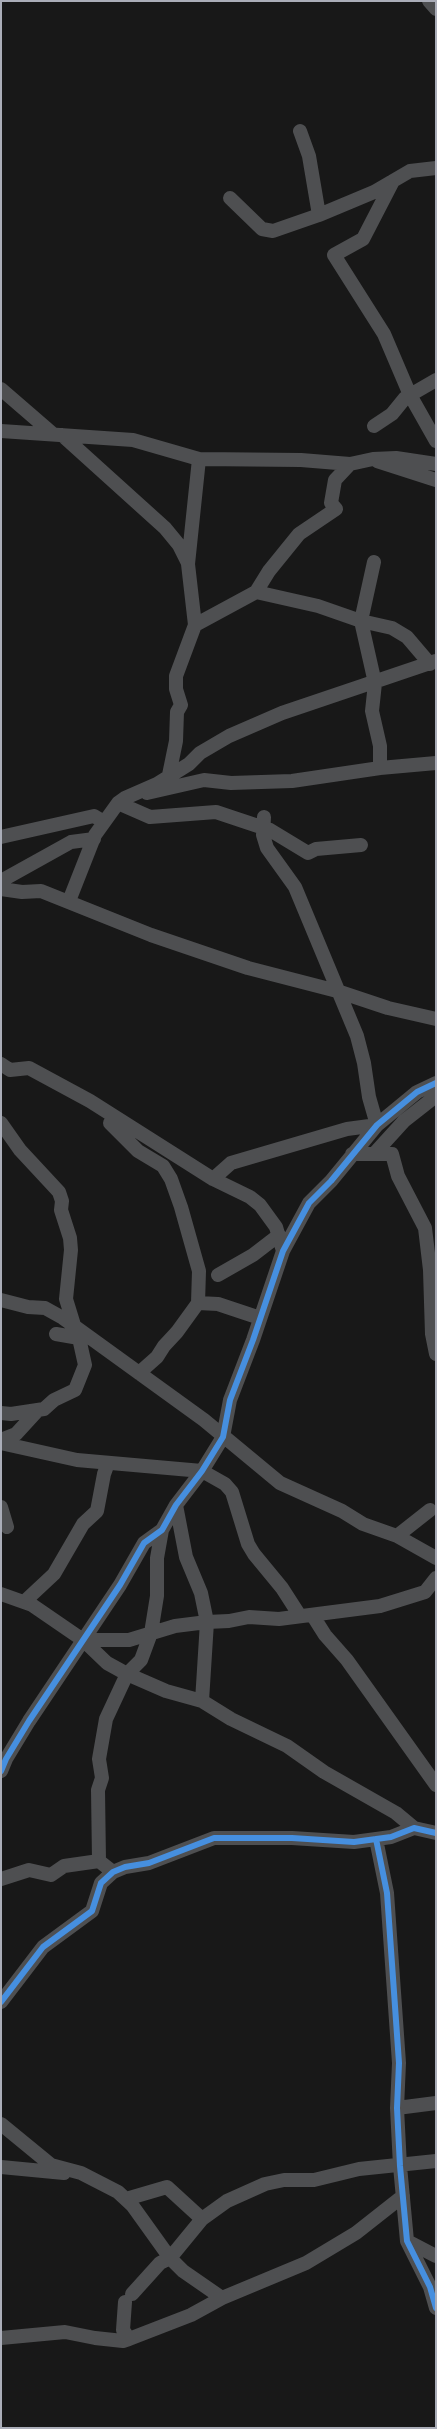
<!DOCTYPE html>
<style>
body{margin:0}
#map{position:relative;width:437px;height:2429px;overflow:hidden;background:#181818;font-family:Roboto,sans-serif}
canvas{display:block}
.frame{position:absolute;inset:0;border:2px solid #aaadb8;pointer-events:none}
</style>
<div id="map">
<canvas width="437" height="2429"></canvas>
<div class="frame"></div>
</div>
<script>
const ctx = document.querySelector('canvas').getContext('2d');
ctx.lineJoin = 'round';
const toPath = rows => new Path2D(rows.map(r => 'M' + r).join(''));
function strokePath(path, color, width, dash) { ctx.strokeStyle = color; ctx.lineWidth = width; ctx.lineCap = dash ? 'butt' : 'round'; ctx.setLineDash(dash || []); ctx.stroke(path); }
const minor = toPath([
 [429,1,436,9],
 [300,131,309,156,319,215],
 [393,181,363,239,334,255,384,334,410,395,436,441],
 [230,198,262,229,273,231,319,215,374,192,410,171,436,168],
 [1,389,53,434],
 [374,426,392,414,405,398,436,380],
 [1,431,133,440,199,459,301,460,350,464,373,459,396,458,436,464],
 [62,435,165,528,179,545,188,563],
 [377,461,436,480],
 [374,562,361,621,375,683,372,711,380,746,380,768],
 [256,592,318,606,361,621,392,628,407,637,430,664],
 [195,625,256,592,269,571,299,534,336,509,331,503,335,480,350,464],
 [169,775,176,741,177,712,181,705,176,689,176,676,195,625,188,564,199,459],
 [147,793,204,780,231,783,292,781,380,768,436,763],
 [118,803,150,817,216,812,270,830,308,853,316,849,361,845],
 [264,817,263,835,267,848,295,887,357,1036,364,1063,369,1097,377,1125],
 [1,837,94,816,104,822],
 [1,881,71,842,94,839],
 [1,889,22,892,41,891,151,935,248,968,337,991,388,1008,436,1019],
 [69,901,95,835,118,803,125,798,157,784,189,764,200,753,229,736,282,713,436,661],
 [1,1064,10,1070,29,1068,90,1101,213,1179,250,1197,260,1205,276,1227,283,1251],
 [1,1123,20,1150,59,1192,62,1201,61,1210,70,1238,71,1250,66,1299,74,1325],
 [110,1123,138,1151,163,1166,171,1179,181,1207,199,1271,198,1303,177,1332,164,1346,157,1357,139,1373],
 [352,1154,392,1154,398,1176,425,1228,430,1270,432,1334,436,1354],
 [374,1154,404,1121,436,1096],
 [213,1179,231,1163,347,1129,377,1125],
 [218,1275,253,1255,279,1235],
 [1,1300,28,1307,45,1308,63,1318,204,1420,280,1483,342,1511,363,1524,397,1536,436,1558],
 [198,1303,218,1304,260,1318],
 [1,1413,11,1414,44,1409,54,1400,75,1390,85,1365,79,1338,56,1334],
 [1,1440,16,1434,38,1410],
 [1,1443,77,1460,202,1471,225,1484,232,1492,248,1544,254,1554,282,1588,300,1616],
 [176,1505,186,1557,201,1593,207,1622,202,1701],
 [1,1507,7,1527],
 [162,1530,157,1558,157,1596,151,1633,141,1660,127,1674,166,1691,202,1701,231,1719,287,1746,324,1772,396,1813,414,1828],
 [397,1536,430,1510],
 [1,1594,32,1605,83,1640,107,1663,127,1674,106,1719,99,1759,102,1778,98,1790,99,1861,113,1872],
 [24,1602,54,1574,83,1524,97,1511,104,1474,108,1463],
 [313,1616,325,1635,347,1660,436,1785],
 [83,1640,129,1640,175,1626,207,1622,229,1621,249,1617,279,1619,380,1606,425,1592,436,1578],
 [1,1771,6,1759,29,1721,120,1585,144,1543,162,1530,176,1505,202,1471,223,1437,230,1400,253,1340,283,1251,309,1203,331,1181,377,1125,417,1092,436,1083],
 [376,1839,387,1893,399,2063,397,2108,400,2166,407,2241,430,2287,436,2308],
 [1,1879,29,1870,51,1875,64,1866,99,1861],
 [1,2002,43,1947,92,1911,101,1883,113,1872,125,1867,149,1863,214,1838,292,1838,354,1842,391,1837,414,1828,436,1833],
 [397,2108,436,2103],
 [1,2124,51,2165,81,2173,118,2192,132,2205,170,2258,183,2271,222,2298],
 [1,2167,64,2173],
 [126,2199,167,2187,202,2219],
 [407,2241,436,2256],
 [132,2294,160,2263,170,2258,202,2219,227,2201,265,2184,284,2180,314,2180,359,2169,436,2161],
 [125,2302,123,2330,129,2339,191,2315,222,2298,306,2263,356,2233,403,2196],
 [1,2338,65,2332,95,2338,123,2341,129,2339]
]);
const cycleway = toPath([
 [1,1771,6,1759,29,1721,120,1585,144,1543,162,1530,176,1505,202,1471,223,1437,230,1400,253,1340,283,1251,309,1203,331,1181,377,1125,417,1092,436,1083],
 [376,1839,387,1893,399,2063,397,2108,400,2166,407,2241,430,2287,436,2308],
 [1,2002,43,1947,92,1911,101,1883,113,1872,125,1867,149,1863,214,1838,292,1838,354,1842,391,1837,414,1828,436,1833]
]);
strokePath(minor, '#4e4f51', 14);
strokePath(cycleway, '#468fdf', 6);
</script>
